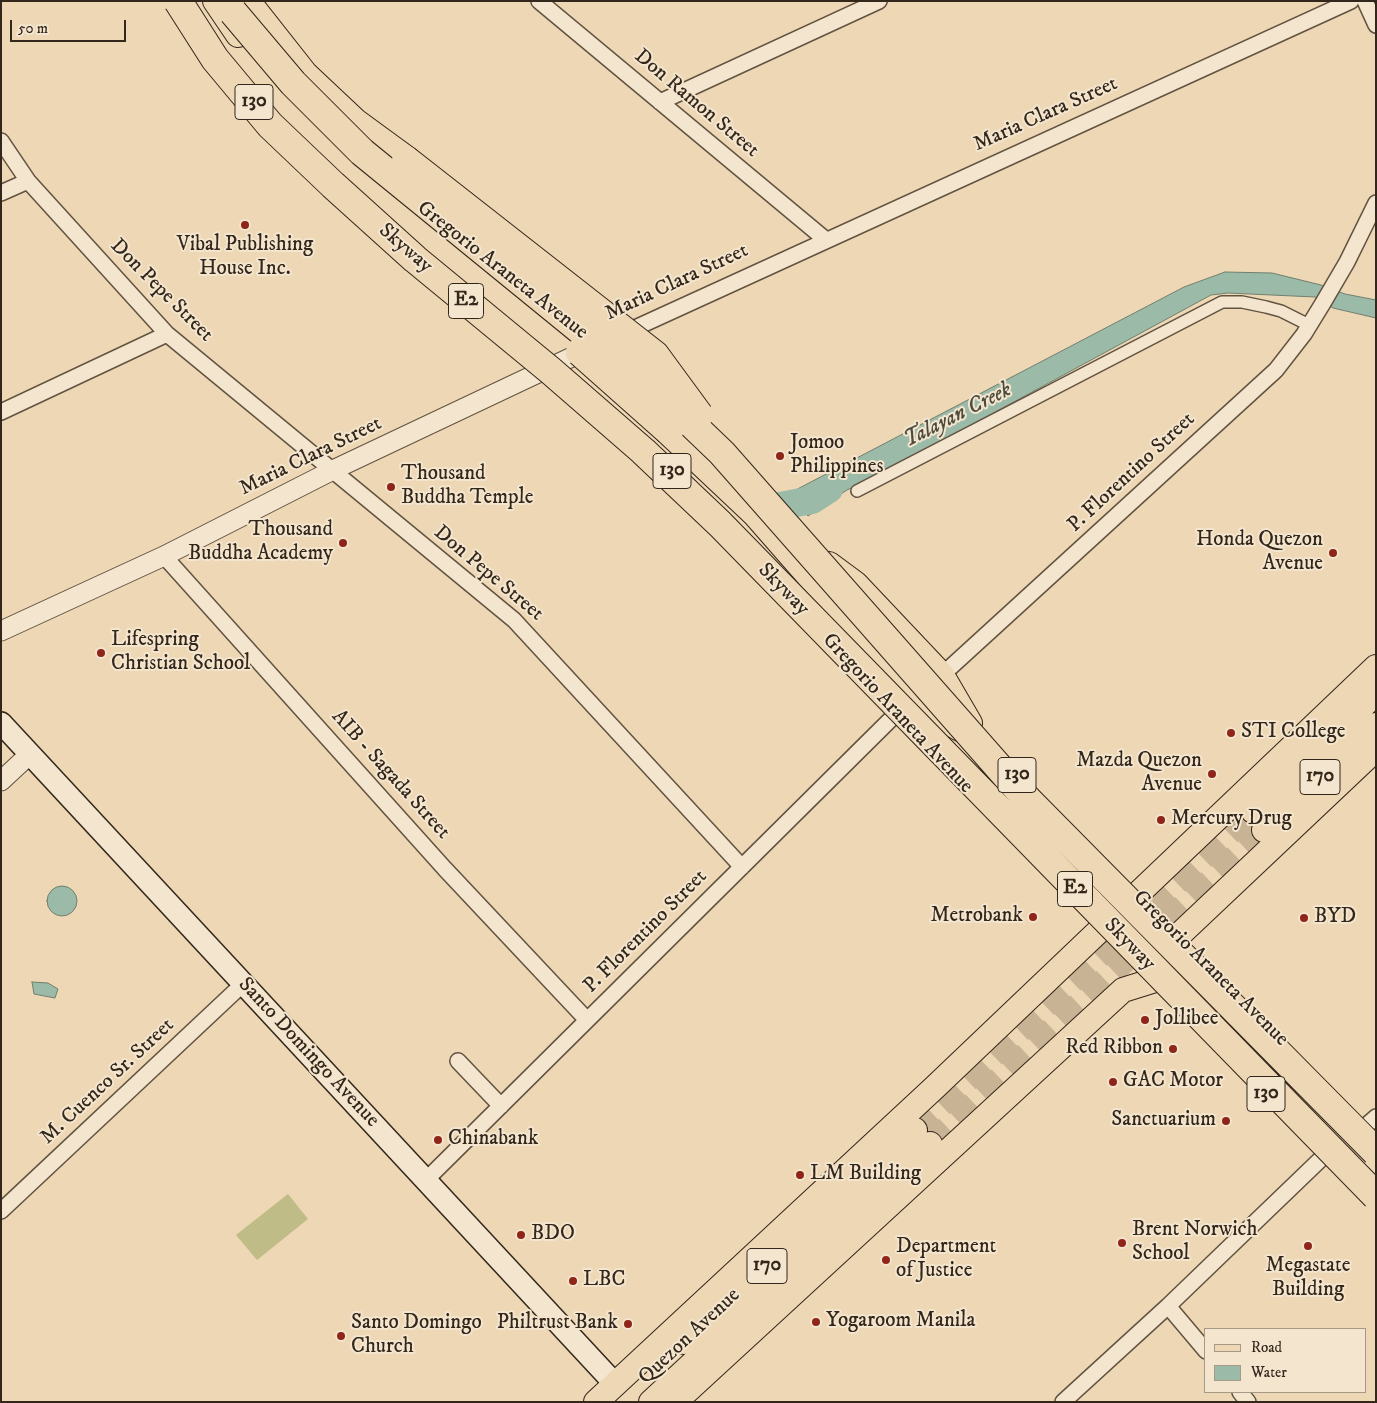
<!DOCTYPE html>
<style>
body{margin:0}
#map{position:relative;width:1377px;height:1403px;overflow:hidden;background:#edd7b4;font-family:"IM FELL DW Pica",serif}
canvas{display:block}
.frame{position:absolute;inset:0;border:2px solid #33261a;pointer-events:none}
.legend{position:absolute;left:1204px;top:1328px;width:162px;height:65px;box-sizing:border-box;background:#f3e5ce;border:1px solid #a69986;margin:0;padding:6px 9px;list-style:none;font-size:15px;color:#33261a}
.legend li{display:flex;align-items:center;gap:10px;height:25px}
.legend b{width:25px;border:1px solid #a69986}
.scale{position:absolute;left:10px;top:20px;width:116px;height:22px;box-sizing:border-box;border:2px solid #33261a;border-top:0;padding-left:6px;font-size:15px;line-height:18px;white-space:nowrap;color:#33261a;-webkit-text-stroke:4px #f3e5ce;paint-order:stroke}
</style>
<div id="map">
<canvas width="1377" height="1403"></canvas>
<div class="frame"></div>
<ul class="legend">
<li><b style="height:6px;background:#edd7b4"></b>Road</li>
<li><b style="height:14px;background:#9bbaa7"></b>Water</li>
</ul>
<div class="scale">50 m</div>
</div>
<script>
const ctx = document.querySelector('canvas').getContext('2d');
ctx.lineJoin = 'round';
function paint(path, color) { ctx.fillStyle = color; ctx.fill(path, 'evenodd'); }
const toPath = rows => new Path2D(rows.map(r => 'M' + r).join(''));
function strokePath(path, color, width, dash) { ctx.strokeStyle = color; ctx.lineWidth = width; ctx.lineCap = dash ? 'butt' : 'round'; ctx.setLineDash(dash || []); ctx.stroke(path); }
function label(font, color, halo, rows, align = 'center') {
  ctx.font = font + ' "IM FELL DW Pica",serif'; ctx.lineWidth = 4; ctx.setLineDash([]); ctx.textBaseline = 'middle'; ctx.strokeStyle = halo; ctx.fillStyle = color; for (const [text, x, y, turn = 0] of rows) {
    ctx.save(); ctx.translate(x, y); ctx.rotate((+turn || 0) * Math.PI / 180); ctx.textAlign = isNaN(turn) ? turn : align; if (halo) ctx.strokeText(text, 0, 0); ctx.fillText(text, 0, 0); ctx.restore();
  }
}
const green = toPath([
 [288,1194,308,1219,257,1260,236,1235]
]);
const water = toPath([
 [1225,272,1272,273,1321,285,1345,294,1376,300,1376,318,1333,308,1315,297,1228,293,1211,295,879,475,847,490,808,516,786,495,1184,287,1225,272],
 '47 901a15 15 0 1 1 30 0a15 15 0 1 1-30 0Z',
 [32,982,48,983,58,989,55,998,34,994,32,982]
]);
const river = toPath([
 [749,504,764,509,812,500,829,489]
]);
const primaryTunnel = toPath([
 [915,1130,1253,811],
 [930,1144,1264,830]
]);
const pedestrian = toPath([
 [857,491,1222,302,1242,302,1266,307,1281,311,1309,325]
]);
const minor = toPath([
 [539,1,826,240],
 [1365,1,1376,25],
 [660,102,879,1],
 [1,141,28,181,167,334,514,620,742,867],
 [1,193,28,181],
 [622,334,1351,1],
 [1,412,167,334],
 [164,556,445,869,587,1020],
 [942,675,1276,370,1304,334,1323,303,1347,262,1376,203],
 [458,1061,501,1106],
 [1367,1125,1376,1117],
 [426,1180,896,714],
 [1,1211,244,983],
 [1168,1306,1206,1351],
 [1240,1392,1248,1402],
 [1063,1402,1168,1306,1325,1155]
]);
const tertiary = toPath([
 [1,631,164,556,333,470,591,348],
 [1,781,30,754]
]);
const secondary = toPath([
 [1,723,615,1384]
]);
const primary = toPath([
 [215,1,238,35],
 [829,564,856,584,942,675,970,723],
 [1253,811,1376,693],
 [1264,830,1376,725],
 [1178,936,1376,749],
 [684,1342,915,1130],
 [596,1402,933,1089,1376,667],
 [651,1402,930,1144],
 [675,1402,1123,990,1155,980]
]);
const motorway = toPath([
 [248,4,304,75,354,122,406,160],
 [669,431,756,513,925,706,960,727]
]);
const motorwayBridge = toPath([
 [178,1,215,59,270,125,333,185,415,259,551,371,643,451,720,524,1376,1196],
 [233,12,293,83,362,152,622,364,674,407,722,453,1025,797,1376,1152],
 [406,160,655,355,699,415],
 [580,352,669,431]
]);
const markers = [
 [245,225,5,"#8f2418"],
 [780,456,5,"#8f2418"],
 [391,487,5,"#8f2418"],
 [343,543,5,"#8f2418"],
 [1333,553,5,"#8f2418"],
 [101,653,5,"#8f2418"],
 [1231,733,5,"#8f2418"],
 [1212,774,5,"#8f2418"],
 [1161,820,5,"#8f2418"],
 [1033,917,5,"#8f2418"],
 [1304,918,5,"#8f2418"],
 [1145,1020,5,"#8f2418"],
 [1173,1049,5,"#8f2418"],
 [1113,1082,5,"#8f2418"],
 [1226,1121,5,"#8f2418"],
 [438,1140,5,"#8f2418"],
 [800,1175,5,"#8f2418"],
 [521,1235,5,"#8f2418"],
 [1122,1243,5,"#8f2418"],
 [1308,1246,5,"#8f2418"],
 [886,1260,5,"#8f2418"],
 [573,1281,5,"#8f2418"],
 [816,1322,5,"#8f2418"],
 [628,1324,5,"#8f2418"],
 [341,1336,5,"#8f2418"]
];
const shields = [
 [254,102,38],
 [466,301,35],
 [672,471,38],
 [1017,775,38],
 [1320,777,40],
 [1075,889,35],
 [1266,1094,38],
 [767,1266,40]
];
const shieldNames = [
 ["130",254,102],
 ["E2",466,301],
 ["130",672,471],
 ["130",1017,775],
 ["170",1320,777],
 ["E2",1075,889],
 ["130",1266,1094],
 ["170",767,1266]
];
const streetNames = [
 ["Don Ramon Street",696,104,40],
 ["Maria Clara Street",1046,115,-24],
 ["Skyway",405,249,41],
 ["Gregorio Araneta Avenue",502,271,38],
 ["Maria Clara Street",677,283,-25],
 ["Don Pepe Street",161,291,45],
 ["Maria Clara Street",311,457,-26],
 ["P. Florentino Street",1132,473,-43],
 ["Don Pepe Street",488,574,40],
 ["Skyway",783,590,46],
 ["Gregorio Araneta Avenue",897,714,47],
 ["AIB - Sagada Street",390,775,48],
 ["P. Florentino Street",646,932,-45],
 ["Skyway",1129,945,46],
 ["Gregorio Araneta Avenue",1210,969,45],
 ["Santo Domingo Avenue",308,1053,47],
 ["M. Cuenco Sr. Street",108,1082,-43],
 ["Quezon Avenue",690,1337,-43]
];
const poiNames = [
 ["Vibal Publishing",245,246,"center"],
 ["House Inc.",245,270,"center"],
 ["Jomoo",790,444],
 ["Philippines",790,468],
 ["Thousand",401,475],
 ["Buddha Temple",401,499],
 ["Thousand",333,531,"right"],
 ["Buddha Academy",333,555,"right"],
 ["Honda Quezon",1323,541,"right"],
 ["Avenue",1323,565,"right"],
 ["Lifespring",111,641],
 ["Christian School",111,665],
 ["STI College",1241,733],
 ["Mazda Quezon",1202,762,"right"],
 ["Avenue",1202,786,"right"],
 ["Mercury Drug",1171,820],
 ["Metrobank",1023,917,"right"],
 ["BYD",1314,918],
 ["Jollibee",1155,1020],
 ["Red Ribbon",1163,1049,"right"],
 ["GAC Motor",1123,1082],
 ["Sanctuarium",1216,1121,"right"],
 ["Chinabank",448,1140],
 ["LM Building",810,1175],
 ["Brent Norwich",1132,1231],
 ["School",1132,1255],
 ["BDO",531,1235],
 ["Department",896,1248],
 ["of Justice",896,1272],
 ["Megastate",1308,1267,"center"],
 ["Building",1308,1291,"center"],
 ["LBC",583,1281],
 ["Yogaroom Manila",826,1322],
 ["Santo Domingo",351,1324],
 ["Church",351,1348],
 ["Philtrust Bank",618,1324,"right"]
];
const waterNames = [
 ["Talayan Creek",958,416,-27]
];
paint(green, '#bfbc88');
paint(water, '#9bbaa7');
strokePath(water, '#717f6f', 1);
strokePath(river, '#9bbaa7', 28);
strokePath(primaryTunnel, '#c8b495', 24, [24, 12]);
strokePath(pedestrian, '#625240', 14);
strokePath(minor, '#625240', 18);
strokePath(tertiary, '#625240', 21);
strokePath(secondary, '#33261a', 24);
strokePath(primary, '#33261a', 26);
strokePath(motorway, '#33261a', 30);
strokePath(pedestrian, '#f3e5ce', 11);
strokePath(minor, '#f3e5ce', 15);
strokePath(tertiary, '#f3e5ce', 19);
strokePath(secondary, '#f3e5ce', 21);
strokePath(primary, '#edd7b4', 24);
strokePath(motorway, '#edd7b4', 28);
strokePath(motorwayBridge, '#33261a', 30, []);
strokePath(motorwayBridge, '#edd7b4', 28);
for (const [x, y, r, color] of markers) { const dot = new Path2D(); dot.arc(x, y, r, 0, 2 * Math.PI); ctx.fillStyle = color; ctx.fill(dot); strokePath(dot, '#f3e5ce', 2); }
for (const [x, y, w] of shields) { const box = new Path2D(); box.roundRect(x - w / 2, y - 17.5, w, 35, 4); ctx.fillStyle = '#f3e5ce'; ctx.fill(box); strokePath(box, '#33261a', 1); }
label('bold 20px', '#33261a', null, shieldNames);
label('21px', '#33261a', '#f3e5ce', streetNames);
label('21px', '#33261a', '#f3e5ce', poiNames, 'left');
label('italic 22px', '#4d4b3d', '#f3e5ce', waterNames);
</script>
